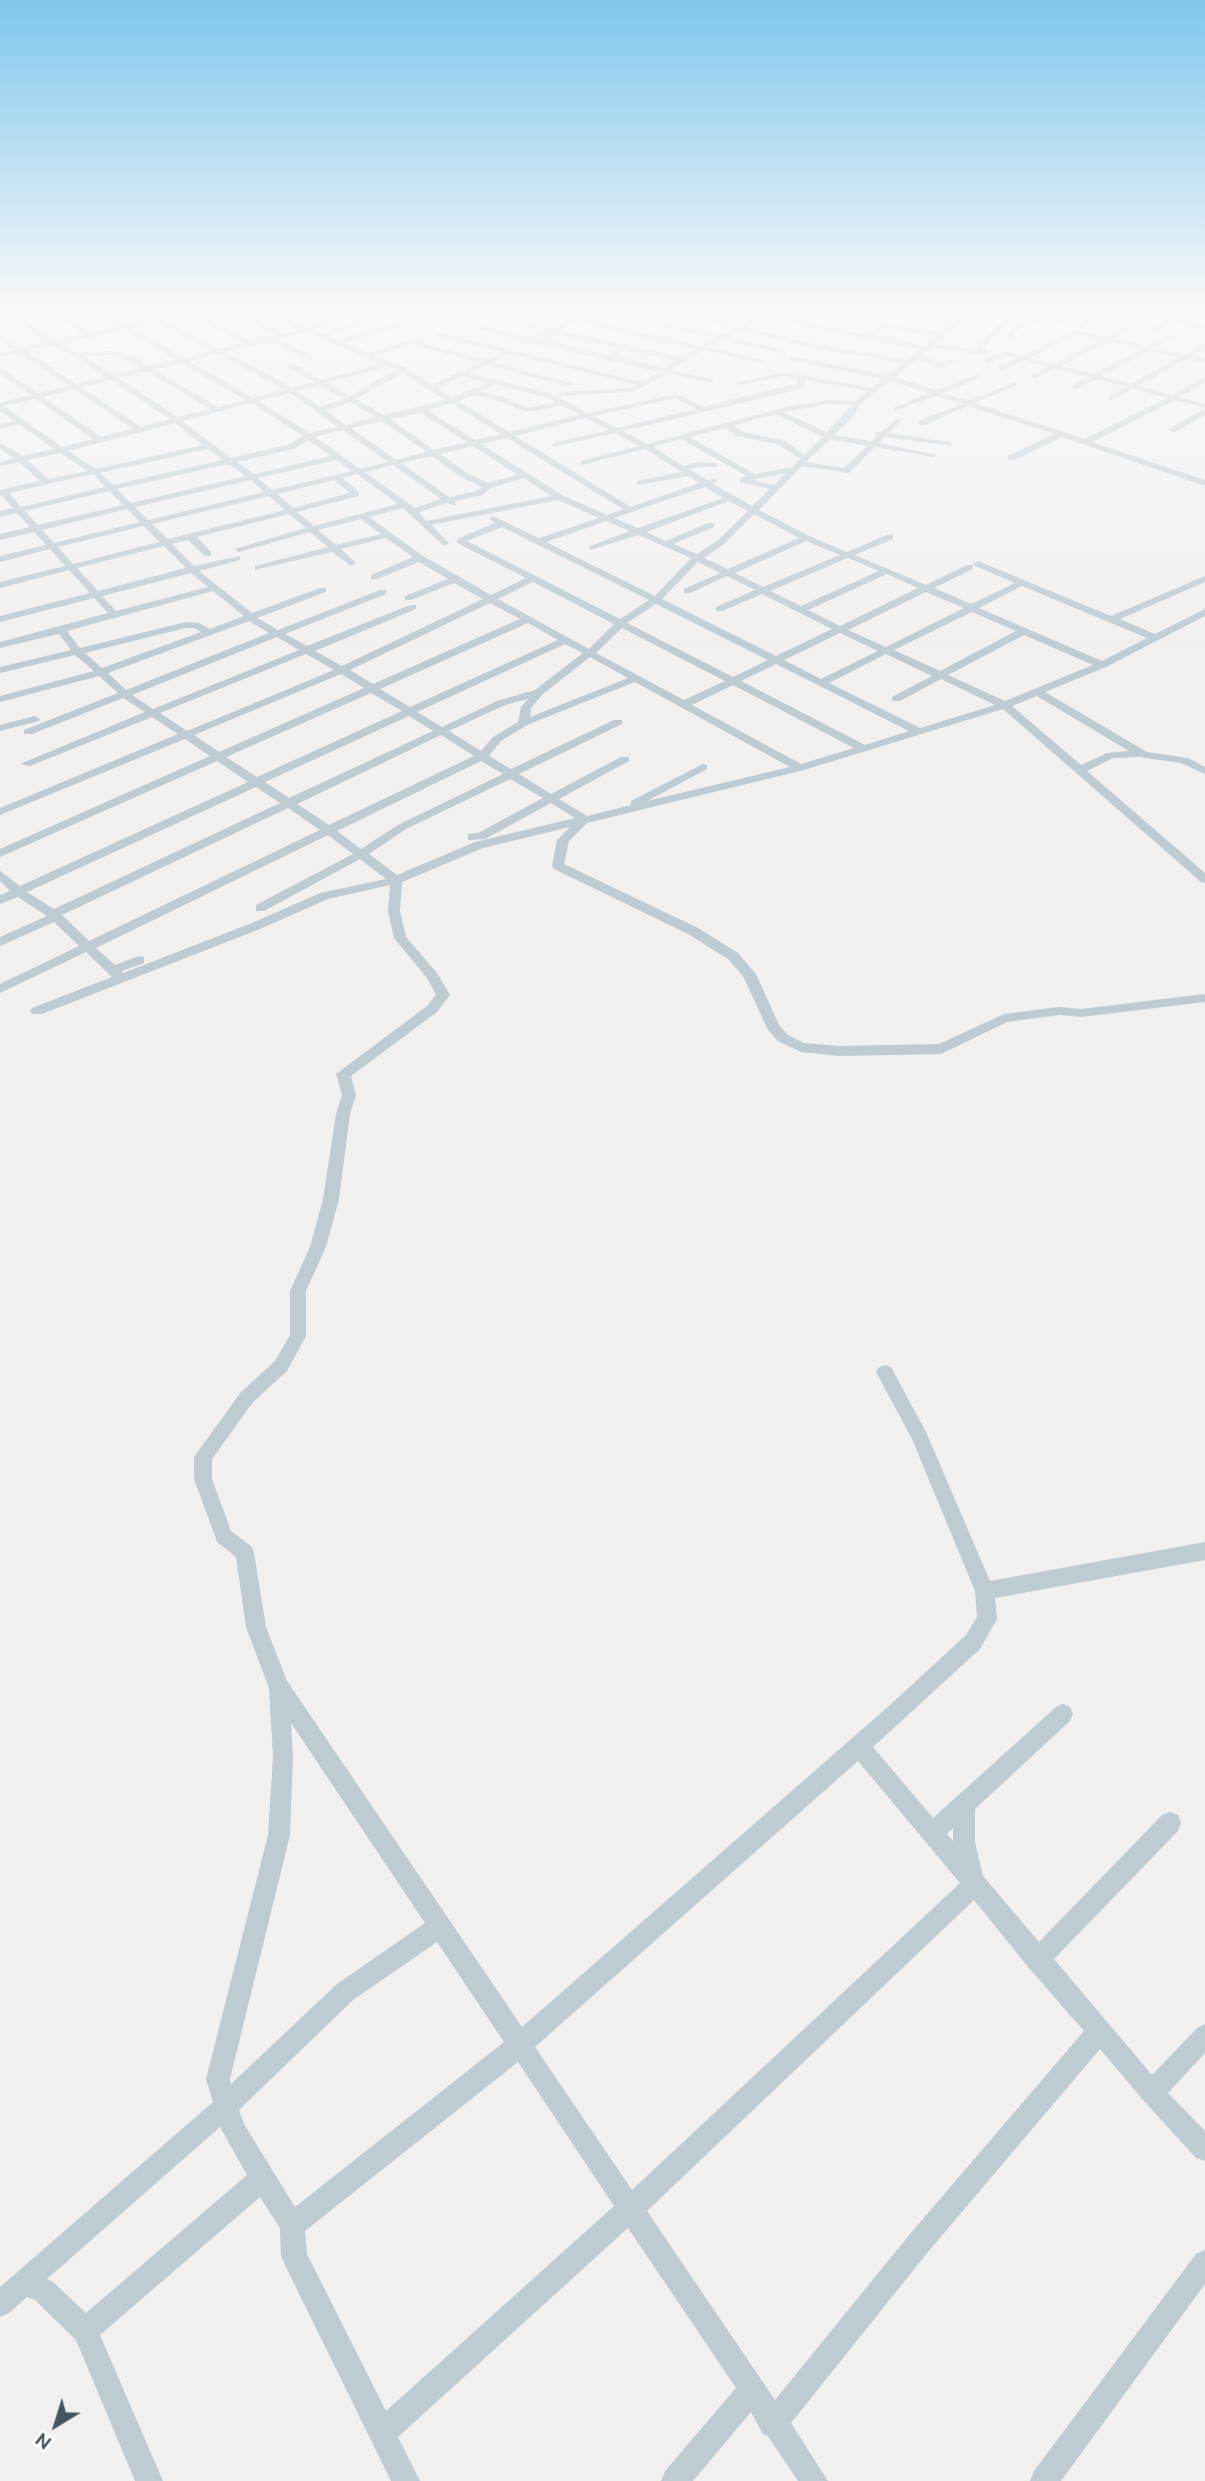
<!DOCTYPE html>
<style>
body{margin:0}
#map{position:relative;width:1205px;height:2481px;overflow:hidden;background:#f2efef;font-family:Ubuntu,sans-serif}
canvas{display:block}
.north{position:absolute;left:21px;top:2390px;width:70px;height:70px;-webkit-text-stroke:5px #fff;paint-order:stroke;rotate:218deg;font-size:19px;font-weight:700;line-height:28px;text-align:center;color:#45555f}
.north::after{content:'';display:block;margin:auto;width:24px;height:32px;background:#45555f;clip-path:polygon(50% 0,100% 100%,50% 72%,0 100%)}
</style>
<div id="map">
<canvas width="1205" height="2481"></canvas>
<div class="north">N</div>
</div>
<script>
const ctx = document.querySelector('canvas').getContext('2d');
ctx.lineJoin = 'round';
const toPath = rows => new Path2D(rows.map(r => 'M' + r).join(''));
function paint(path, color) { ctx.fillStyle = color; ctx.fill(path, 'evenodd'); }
const street = toPath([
 [0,310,8,310,56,340,83,334,46,310,54,310,90,333,119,326,93,310,101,310,126,325,152,319,137,310,145,310,159,317,184,310,203,310,197,313,251,341,276,335,231,310,239,310,284,334,300,330,256,310,265,310,286,319,314,310,325,310,292,321,307,328,355,310,365,310,313,330,321,334,398,310,409,310,327,336,337,340,445,310,456,310,343,343,368,353,420,337,424,339,418,342,486,360,503,352,435,335,437,332,642,382,660,372,531,343,449,321,452,319,532,338,547,331,477,313,480,311,552,328,569,320,528,310,541,310,702,346,715,338,594,310,607,310,721,335,733,329,660,310,672,310,738,326,754,317,726,310,760,314,767,310,775,310,767,315,864,334,884,324,940,332,949,324,875,310,891,310,953,320,964,310,971,310,959,324,936,344,979,351,977,347,1005,316,979,310,1008,312,1017,310,1015,313,1020,315,1020,317,1012,317,984,348,989,351,986,356,932,347,921,357,943,363,952,359,956,361,944,368,916,360,895,377,936,390,979,374,979,378,943,393,967,401,1016,382,1016,386,975,403,1085,439,1167,398,1133,389,1111,400,1108,396,1125,387,1096,379,1074,390,1071,386,1088,377,1055,369,1034,379,1031,375,1048,367,1024,360,1001,371,998,367,1017,358,1008,356,987,363,984,359,1008,352,1022,356,1076,330,1106,337,1130,325,1132,328,1114,338,1147,346,1171,334,1173,337,1155,348,1185,354,1205,344,1205,349,1192,356,1205,359,1205,363,1187,359,1138,386,1173,395,1205,377,1205,382,1180,397,1205,404,1205,408,1175,400,1092,442,1205,480,1205,486,1062,437,1014,460,1008,460,1008,456,1055,434,968,406,925,425,919,425,919,421,961,404,936,396,895,411,895,407,929,393,890,381,860,404,855,414,834,435,872,441,877,436,874,432,881,432,897,419,901,421,889,433,950,442,953,446,885,437,879,443,937,455,933,457,875,447,849,473,802,466,759,510,809,536,847,552,887,535,893,535,893,539,855,555,926,585,967,565,973,565,973,569,934,588,971,604,1015,583,975,566,973,564,978,561,1111,616,1205,576,1205,582,1120,619,1155,634,1205,609,1205,616,1106,667,1045,692,1147,752,1188,758,1205,767,1205,774,1181,763,1139,757,1113,758,1087,771,1205,873,1205,883,1201,882,1003,709,804,770,587,823,569,841,564,864,698,928,738,953,756,974,779,1025,788,1035,804,1043,839,1046,939,1044,1004,1014,1059,1007,1081,1009,1205,994,1205,1002,1081,1017,1059,1015,1007,1022,941,1054,839,1056,801,1052,778,1041,768,1030,743,976,728,959,688,934,554,869,552,866,557,840,570,827,483,848,402,882,400,911,406,937,437,973,450,995,437,1012,351,1076,356,1095,350,1114,339,1199,326,1247,306,1291,306,1336,287,1371,253,1402,212,1459,212,1479,231,1531,252,1547,254,1553,266,1627,287,1681,522,2027,890,1705,966,1635,977,1617,975,1591,912,1439,876,1372,879,1367,885,1365,891,1367,926,1432,990,1581,1205,1542,1205,1560,995,1598,997,1619,980,1649,873,1747,933,1818,1056,1707,1063,1704,1070,1707,1073,1714,1070,1721,975,1809,975,1842,983,1876,1039,1942,1162,1815,1170,1812,1178,1815,1181,1823,1178,1831,1054,1959,1152,2075,1197,2028,1205,2024,1205,2053,1168,2093,1205,2131,1205,2161,1196,2158,1144,2101,1100,2049,928,2252,791,2423,828,2481,798,2481,767,2435,763,2434,751,2412,693,2481,661,2481,665,2471,736,2388,628,2228,398,2437,420,2481,391,2481,285,2265,281,2256,280,2228,260,2197,100,2335,163,2481,135,2481,76,2340,35,2300,27,2297,9,2313,0,2317,0,2287,213,2102,206,2079,268,1835,273,1757,269,1688,246,1627,236,1557,217,1542,215,1536,194,1479,194,1457,241,1392,275,1361,290,1335,290,1291,310,1247,323,1199,336,1114,342,1095,336,1074,427,1006,436,995,427,978,394,938,388,911,390,885,328,899,260,929,42,1014,32,1014,30,1011,32,1008,112,977,86,952,0,993,0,984,79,946,54,922,0,946,0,937,47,916,18,897,0,904,0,895,10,891,0,881,0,871,20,886,248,782,217,761,0,857,0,849,210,756,185,739,0,815,0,808,178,734,152,717,30,766,20,764,145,712,123,698,32,734,24,734,24,730,118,693,99,676,0,702,0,696,94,671,75,655,0,673,0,667,71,650,59,634,0,648,0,642,108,613,94,598,0,622,0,616,90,593,69,570,0,588,0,582,65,566,50,549,0,562,0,556,46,545,34,532,0,540,0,534,30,527,17,513,0,517,0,511,13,508,0,494,0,490,40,481,19,462,0,466,0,462,14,458,0,449,0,443,23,456,54,449,19,424,0,429,0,425,14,421,0,411,0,403,31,395,0,373,0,368,38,393,69,386,19,353,0,357,0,353,14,350,0,340,0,335,21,348,48,342,0,310],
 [190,314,244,343,219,349,164,320,190,314],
 [762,318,859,337,862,340,866,339,921,349,908,360,815,344,745,327,762,318],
 [157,322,212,351,184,358,131,328,157,322],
 [576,322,696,349,680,357,560,330,576,322],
 [885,328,936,336,926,346,872,335,885,328],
 [124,329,177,360,149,366,132,356,114,351,73,352,60,344,88,337,92,339,95,336,124,329],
 [740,330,815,348,903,363,888,375,792,356,789,360,883,379,872,388,784,372,735,383,739,385,784,376,797,379,798,383,704,407,677,394,588,413,553,394,468,373,487,365,569,386,573,384,493,362,510,354,637,385,631,388,560,392,557,396,633,392,668,373,713,383,713,379,671,370,703,350,762,363,766,361,709,347,723,340,783,353,787,351,728,337,740,330],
 [306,332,381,364,321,380,294,364,288,364,288,368,314,382,292,387,225,352,269,341,310,360,313,356,277,339,306,332],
 [554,333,617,348,611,356,540,339,554,333],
 [1077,334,1100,340,1054,364,1030,358,1077,334],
 [1108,341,1142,349,1094,374,1061,366,1108,341],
 [410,344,480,363,432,385,405,368,374,356,410,344],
 [53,345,74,356,106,377,76,384,26,351,53,345],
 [623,350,674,360,664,368,617,357,623,350],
 [1149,351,1179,357,1131,384,1101,376,1149,351],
 [218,354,284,389,253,398,189,361,218,354],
 [111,355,126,360,141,368,113,375,84,356,111,355],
 [182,363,245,400,218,407,154,370,182,363],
 [388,367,396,370,350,396,326,383,388,367],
 [147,371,210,409,178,417,118,378,147,371],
 [402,373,445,400,384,415,356,399,402,373],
 [462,376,487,383,452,398,437,388,462,376],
 [111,380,170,419,141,427,81,387,111,380],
 [805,380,867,391,855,401,829,400,790,406,647,444,623,431,801,389,806,384,805,380],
 [495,384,547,398,556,402,527,408,501,396,481,392,495,384],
 [319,385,344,399,321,407,297,391,319,385],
 [74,389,133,429,101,437,43,397,74,389],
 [290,393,338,427,310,433,258,401,290,393],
 [474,395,496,400,526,412,562,406,580,415,509,432,458,401,474,395],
 [676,398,696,409,617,428,594,416,676,398],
 [36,399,93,439,62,447,4,406,36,399],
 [350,402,376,417,346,425,326,411,350,402],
 [251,403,303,436,287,445,231,458,182,421,251,403],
 [451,403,501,434,475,440,428,411,451,403],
 [829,404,852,405,827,432,783,412,829,404],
 [421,413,467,442,434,450,390,419,421,413],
 [775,414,823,437,804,455,785,441,743,432,733,426,775,414],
 [586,418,609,430,553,443,553,447,615,433,639,446,581,461,581,465,645,449,682,472,637,481,637,485,688,476,699,483,631,507,515,436,586,418],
 [382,421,427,452,396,460,351,428,382,421],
 [175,423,203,445,96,469,68,451,175,423],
 [725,428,737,436,779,445,800,459,792,467,755,474,689,437,725,428],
 [343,430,388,462,360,469,315,437,343,430],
 [507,438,623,509,607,515,562,495,481,444,507,438],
 [681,439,747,476,740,478,740,482,770,489,752,506,713,484,717,481,716,479,707,480,689,469,699,467,717,467,717,463,698,462,683,466,653,447,681,439],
 [830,439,867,446,844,468,806,462,830,439],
 [308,440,331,456,254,474,237,462,293,449,308,440],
 [473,446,518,475,488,483,467,473,440,454,473,446],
 [208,449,223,460,113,485,100,473,208,449],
 [60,453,88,471,48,479,27,460,60,453],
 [432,456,461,477,482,487,477,491,449,497,401,463,432,456],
 [336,460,352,471,272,490,258,478,336,460],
 [228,464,246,476,131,503,117,489,228,464],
 [393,465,441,499,415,508,365,472,393,465],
 [786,473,774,485,753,480,755,479,786,473],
 [93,474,105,487,21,507,9,493,93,474],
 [357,474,398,504,314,526,297,512,359,496,359,492,342,478,357,474],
 [524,478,551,496,426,521,419,512,447,503,456,506,455,501,483,495,490,488,524,478],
 [251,480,264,492,148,520,135,507,251,480],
 [334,480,350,493,293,508,277,494,334,480],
 [705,487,723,498,638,528,614,518,705,487],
 [109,491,123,505,38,525,25,511,109,491],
 [269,496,285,510,168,539,152,524,269,496],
 [558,500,599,518,539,538,493,516,489,519,495,523,457,539,457,543,526,578,491,595,423,556,369,517,403,508,444,546,449,543,431,525,558,500],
 [729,501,748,511,718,540,697,554,673,544,714,527,714,523,708,523,666,541,646,532,729,501],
 [127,509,140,522,54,543,42,530,127,509],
 [289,514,306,528,234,549,239,552,310,532,328,547,255,566,255,570,332,552,351,566,356,563,341,549,386,538,413,557,371,575,371,579,377,579,419,562,448,579,405,596,405,600,411,600,454,583,483,599,342,666,315,651,416,609,416,605,410,605,307,646,285,634,386,594,386,590,380,590,278,630,257,618,326,592,326,588,320,588,252,613,199,571,240,560,240,556,194,566,172,544,188,540,205,556,211,556,211,552,197,537,289,514],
 [754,514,799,538,728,569,704,558,724,544,754,514],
 [361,519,381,534,336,545,318,530,361,519],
 [606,521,630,531,590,546,590,550,638,535,691,558,655,596,546,542,606,521],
 [144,526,159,542,73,564,58,547,144,526],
 [502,527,649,600,620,619,467,541,502,527],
 [806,541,840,555,763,587,735,573,806,541],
 [164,546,186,568,98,591,77,568,164,546],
 [848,558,879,571,801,606,770,591,848,558],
 [698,562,720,573,684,589,684,593,690,593,727,576,755,590,716,607,716,611,722,611,762,594,832,629,776,656,662,599,698,562],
 [191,573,208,587,116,611,102,596,191,573],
 [887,574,918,588,840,626,808,610,887,574],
 [533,582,614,624,589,649,498,599,533,582],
 [1022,586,1147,638,1102,661,979,608,1022,586],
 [213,591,244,616,210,629,199,623,186,622,80,648,67,631,213,591],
 [926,592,964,608,886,647,848,630,926,592],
 [490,603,520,619,373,684,350,670,490,603],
 [656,604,768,660,733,677,627,623,656,604],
 [972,612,1016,631,940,671,894,650,972,612],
 [249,621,269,633,126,690,108,673,249,621],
 [528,623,558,640,410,707,380,689,528,623],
 [186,628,194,628,201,632,102,668,85,653,186,628],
 [622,628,725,681,684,700,596,653,622,628],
 [840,633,878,651,821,679,784,660,840,633],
 [1024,635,1093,665,1005,701,948,675,1024,635],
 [277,637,299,650,153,709,132,695,277,637],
 [565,644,583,653,535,690,497,701,442,727,417,712,565,644],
 [306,654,334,670,187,731,160,713,306,654],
 [886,654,932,676,892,697,892,701,900,701,941,679,995,705,920,728,829,683,886,654],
 [590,657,628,678,530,717,531,708,543,694,590,657],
 [776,664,909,731,865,745,741,681,776,664],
 [341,674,364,688,219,752,194,735,341,674],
 [635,682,790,767,647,801,707,769,707,765,703,764,631,801,631,805,587,816,559,799,629,761,629,757,621,757,551,794,519,774,622,724,622,720,614,720,511,769,489,756,501,741,527,725,635,682],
 [733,685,854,748,801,764,692,705,733,685],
 [371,693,402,711,257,777,226,757,371,693],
 [1037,696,1129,751,1107,753,1081,765,1012,706,1037,696],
 [528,699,521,707,518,722,493,737,481,751,449,731,505,705,528,699],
 [409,716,433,731,289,798,265,782,409,716],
 [441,735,474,756,329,825,297,804,441,735],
 [481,761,503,774,398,825,361,849,337,831,481,761],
 [510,779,543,798,478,833,468,834,468,840,485,839,551,803,575,818,475,842,397,875,369,854,406,829,510,779],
 [256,787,280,803,54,909,27,892,256,787],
 [288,808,320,830,89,941,62,915,288,808],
 [328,835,353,854,256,905,256,911,264,911,360,859,386,879,320,893,252,923,123,973,122,971,144,963,144,957,139,956,115,965,96,948,328,835],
 [291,1723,425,1923,337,1984,231,2084,230,2079,290,1835,293,1757,291,1723],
 [858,1761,960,1883,632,2190,535,2047,858,1761],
 [953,1828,953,1841,947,1834,953,1828],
 [974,1900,1029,1968,1084,2031,910,2234,775,2400,647,2211,974,1900],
 [437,1942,504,2042,295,2207,244,2124,239,2110,353,2000,437,1942],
 [518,2062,614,2206,386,2411,307,2254,305,2231,518,2062],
 [220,2127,247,2175,86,2313,53,2282,47,2279,220,2127],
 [821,310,829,310,813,317,813,315,821,310],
 [1101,310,1109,310,1082,327,1046,323,1020,328,1012,339,1006,338,1015,326,1021,324,1046,319,1079,324,1101,310],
 [1114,310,1128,310,1167,318,1178,310,1186,310,1174,320,1205,326,1205,330,1169,323,1152,333,1150,330,1162,321,1114,310],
 [1202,410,1205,410,1205,415,1175,432,1168,430,1202,410],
 [35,716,40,719,39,721,0,731,0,725,35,716],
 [1205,2250,1205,2284,1061,2481,1030,2481,1034,2471,1196,2254,1205,2250]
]);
paint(street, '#becbd3');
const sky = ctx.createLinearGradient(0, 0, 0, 657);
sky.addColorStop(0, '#7fc8ee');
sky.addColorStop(0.47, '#f9f8f8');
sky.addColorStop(1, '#f9f8f800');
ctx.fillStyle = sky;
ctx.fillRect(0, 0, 1205, 657);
</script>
